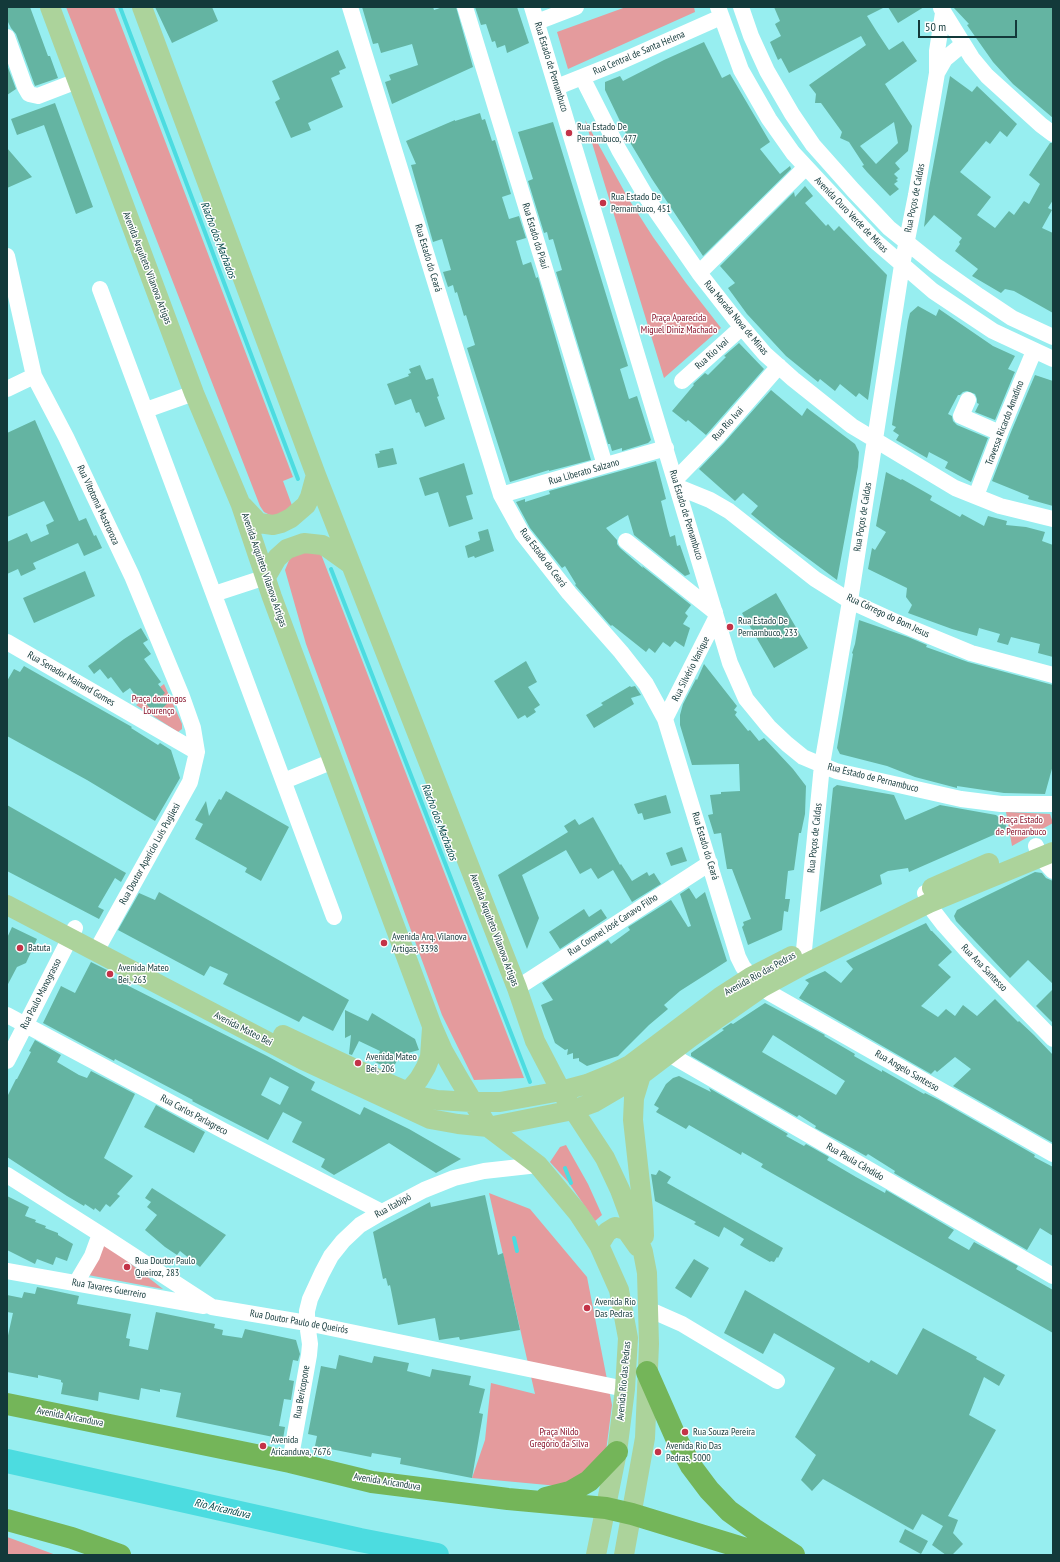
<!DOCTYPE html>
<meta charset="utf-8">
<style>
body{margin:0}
#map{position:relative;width:1060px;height:1562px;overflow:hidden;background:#97eef0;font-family:"PT Sans Narrow",sans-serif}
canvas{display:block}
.frame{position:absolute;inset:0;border:8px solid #13393a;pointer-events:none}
.scale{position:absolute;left:918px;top:20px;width:99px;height:18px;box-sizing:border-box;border:2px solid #13393a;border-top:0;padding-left:5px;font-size:12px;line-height:14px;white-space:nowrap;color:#13393a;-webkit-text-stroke:3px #fefefe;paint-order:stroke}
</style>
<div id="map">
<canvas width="1060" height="1562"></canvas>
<div class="frame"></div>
<div class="scale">50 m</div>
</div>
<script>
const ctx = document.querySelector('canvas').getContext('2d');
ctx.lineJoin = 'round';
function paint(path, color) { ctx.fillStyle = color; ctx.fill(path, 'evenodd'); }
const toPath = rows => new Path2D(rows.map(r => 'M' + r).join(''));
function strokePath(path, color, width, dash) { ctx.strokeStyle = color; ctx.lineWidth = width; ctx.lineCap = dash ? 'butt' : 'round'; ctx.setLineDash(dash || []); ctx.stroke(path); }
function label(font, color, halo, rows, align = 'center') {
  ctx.font = font + ' "PT Sans Narrow",sans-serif'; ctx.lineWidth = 3; ctx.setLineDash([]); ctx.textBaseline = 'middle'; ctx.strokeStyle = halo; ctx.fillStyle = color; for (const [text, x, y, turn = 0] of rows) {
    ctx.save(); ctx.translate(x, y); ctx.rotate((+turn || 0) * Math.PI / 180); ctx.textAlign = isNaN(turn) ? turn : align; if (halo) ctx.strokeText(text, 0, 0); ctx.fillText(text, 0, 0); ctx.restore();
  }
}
const green = toPath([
 [66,7,114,7,293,477,283,481,294,511,287,515,270,515,264,512,260,506],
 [626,7,694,7,695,12,568,69,557,32],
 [585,120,628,198,653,237,686,283,721,328,664,378],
 [319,549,524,1078,474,1080,442,1015,306,644,285,570,290,558,298,552],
 [164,684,182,724,182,729,178,732,136,705],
 [1006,812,1050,814,1053,823,1012,846],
 [566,1145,588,1184,602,1215,595,1221,569,1183,550,1162,560,1147],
 [489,1193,530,1209,587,1277,612,1405,605,1459,569,1487,472,1478,485,1440,491,1383,535,1394],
 [103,1242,163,1289,88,1275],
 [7,1537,10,1538,56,1555,7,1555]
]);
const stream = toPath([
 [120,7,298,479],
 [331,569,530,1082],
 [565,1168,571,1183],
 [514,1238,517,1251]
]);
const river = toPath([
 [7,1461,360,1540,437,1555]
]);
const building = toPath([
 [7,7,30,7,48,56,50,56,58,78,35,86,16,34,11,28,7,20],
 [155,7,212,7,218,21,172,43],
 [362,7,433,7,434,10,443,7,456,7,473,67,392,104,385,82,391,80,389,75,418,65,412,44,381,53,378,43,373,44],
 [475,7,517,7,529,43,507,53,505,45,497,48,495,41,492,42,486,24,481,25],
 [774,7,885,7,867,16,877,32,889,50,903,41,917,61,885,84,912,126,908,151,895,163,900,169,894,174,898,178,896,180,898,181,894,184,899,189,890,196,867,172,862,166,864,165,849,142,840,138,842,132,821,103,815,103,816,94,809,85,866,45,861,36,789,73,781,58,778,60,770,42,781,36,775,24,780,21],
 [894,122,898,143,876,164,860,146],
 [888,7,924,7,898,23],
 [953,7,1053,7,1053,118,1013,84,993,62,967,25,969,24],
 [704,42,722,78,730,74,770,142,760,149,780,174,790,166,791,169,703,256,652,179,631,144,605,90,605,82,620,76,623,81,664,60],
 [338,50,346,68,339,71,340,74,331,78,343,107,308,123,311,130,291,138,275,102,280,99,272,81],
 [7,65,16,89,7,95],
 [950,76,972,92,977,86,1017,124,1007,137,1000,131,990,144,986,141,960,172,991,197,977,215,995,228,1009,211,1014,215,1024,201,1029,204,1040,184,1029,175,1050,143,1053,143,1053,200,1048,208,1052,210,1042,228,1053,233,1053,313,1014,291,1005,289,1001,293,972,276,978,269,955,251,960,244,959,242,962,238,934,215,924,227,929,188],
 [55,103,93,207,76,214,44,125,17,135,11,119],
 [480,113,482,120,485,119,492,141,495,140,511,194,502,197,509,219,519,216,526,238,516,241,523,265,531,262,536,278,538,277,591,460,549,471,549,470,510,482,467,348,475,345,466,315,464,316,457,292,455,293,453,285,448,287,443,272,451,270,442,239,433,242,411,165,416,164,406,141,455,120,455,121],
 [553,122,628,366,620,369,629,399,637,396,651,440,648,443,622,451,622,448,612,451,610,444,608,444,556,272,562,270,553,239,549,240,547,232,544,233,528,181,533,179,518,132],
 [7,148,32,177,7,188],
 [805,186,813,196,805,203,826,226,828,224,834,231,839,226,887,275,868,400,859,393,856,397,840,384,835,391,820,379,818,382,786,356,747,314,728,288,735,283,720,266,794,192,795,197],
 [918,306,936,316,939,309,993,346,1015,356,1008,369,1015,372,1014,374,995,420,975,412,979,404,977,403,977,399,975,394,967,391,963,392,960,395,958,395,948,414,952,416,953,421,957,425,988,438,971,482,945,468,948,462,929,452,927,458,896,440,899,435,893,431,896,427,892,425,894,411,908,321,910,313],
 [739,343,764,369,706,435,688,420,686,422,672,411,694,385,693,384,705,373,708,375,726,357,724,356],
 [420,365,426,380,433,378,439,396,437,397,445,419,425,427,419,412,416,413,411,399,395,405,387,384,409,376,408,374,411,373,409,369],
 [1035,375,1053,381,1053,506,1028,499,1029,496,992,481,1011,432],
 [771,390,802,416,807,408,855,444,859,452,858,467,837,580,779,537,751,514,758,506,743,493,735,501,699,469,724,443],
 [35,420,79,521,86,518,94,536,96,535,102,548,84,556,78,543,33,563,36,569,21,576,18,569,7,574,7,542,27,533,31,542,49,534,46,525,54,521,44,501,7,517,7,433],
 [393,448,397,464,378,468,375,454,380,453,379,451],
 [656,461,666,499,661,501,667,526,670,537,675,535,677,546,680,545,690,574,685,576,634,535,628,515,606,528,617,540,617,544,620,548,643,568,642,566,691,605,685,613,688,616,683,624,690,628,684,647,675,641,670,647,663,642,655,653,649,648,646,652,612,625,611,626,609,624,575,585,576,584,565,566,562,568,530,528,516,502,525,499,525,502,550,494,549,491],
 [464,463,473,494,466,496,473,519,449,527,438,492,425,496,419,478],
 [886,472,901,480,902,479,932,496,930,500,960,517,962,514,984,526,988,516,1007,521,1006,525,1026,527,1045,532,1042,541,1053,545,1053,657,1038,653,1040,644,1011,637,1008,645,997,642,1000,634,979,628,977,636,952,629,908,613,912,605,906,597,907,588,868,569,872,548,875,550,886,532,876,526],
 [488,529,494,551,475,558,474,556,468,558,465,546,480,540,478,532],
 [85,571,95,596,34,623,23,598],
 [776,593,808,648,774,668,742,613],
 [859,620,908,637,927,645,926,647,968,662,1053,685,1053,765,1045,794,1004,793,957,786,957,788,915,777,887,766,840,754,837,748,853,654,852,653,855,644],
 [141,628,148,640,143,643,151,654,144,659,161,682,158,684,165,693,163,695,169,702,156,714,142,700,140,702,130,688,123,693,111,677,108,679,100,669,94,674,88,666,124,639],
 [526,661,537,682,528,687,540,705,534,709,536,712,527,718,525,715,518,719,494,681],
 [704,664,737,706,734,710,737,712,735,715,748,731,750,730,759,741,764,738,793,769,806,786,805,814,801,833,799,833,794,870,788,871,785,899,790,899,788,912,784,911,782,930,748,945,742,927,744,925,743,922,751,919,732,869,727,869,721,833,714,834,708,815,713,814,710,795,721,794,721,792,740,791,739,764,692,765,680,725,680,715,683,704,696,679,697,680],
 [24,666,132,727,131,728,158,745,160,743,171,750,180,778,155,821,87,780,7,736,7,681,14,669,20,672],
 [630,686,631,687,635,686,641,695,631,698,634,704,594,728,586,715,603,705,601,703,608,699],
 [837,785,894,795,905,820,940,805,996,815,1005,823,1007,829,909,872,908,868,888,871,880,875,882,884,820,912,833,788],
 [226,791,289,827,261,881,245,872,247,868,195,839,203,824,195,820,206,801,209,816,219,799,221,800],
 [666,795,671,813,644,820,642,813,638,814,634,804],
 [7,805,126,873,121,882,115,878,98,907,104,910,99,919,7,871],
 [593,817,620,865,621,864,632,881,647,872,649,876,654,873,661,884,632,902,613,870,598,879,591,868,580,874,566,850,522,875,539,918,527,949,498,875,568,832,564,826,575,819,579,825],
 [682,847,687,861,671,866,666,853],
 [1035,872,1042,873,1046,878,1053,881,1053,984,1028,960,1010,978,956,921,954,916,957,910],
 [689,888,696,899,705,892,727,961,680,991,664,1005,668,1009,649,1025,618,1056,587,1066,579,1061,579,1058,573,1059,573,1053,567,1055,568,1049,565,1050,555,1043,541,1005,553,1000,542,983,608,940,611,944,630,930,628,927,671,900,688,927,691,926,680,894],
 [159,892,349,1000,333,1031,303,1016,299,1022,223,984,228,974,210,966,204,976,118,930,139,893,155,900],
 [584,909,589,917,601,909,607,918,560,949,549,932],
 [926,923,931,931,932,931,952,952,938,965,951,977,921,1006,938,1017,946,1009,955,1016,963,1005,977,1016,995,999,1018,1022,1019,1021,1034,1035,1053,1055,1053,1143,953,1086,971,1069,955,1057,937,1072,935,1070,931,1074,799,998,809,983,805,980,825,971,841,983,853,969,846,961],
 [12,927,37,939,26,963,17,967,7,986,7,938],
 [91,962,109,971,107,975,267,1056,315,1082,311,1090,360,1115,364,1107,409,1129,461,1159,436,1173,389,1143,334,1175,321,1167,325,1159,292,1142,302,1122,283,1112,268,1140,192,1101,193,1100,115,1059,114,1061,43,1023,61,986,75,993],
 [270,1077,289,1087,280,1105,261,1095],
 [1053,989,1053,1023,1036,1006],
 [765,1003,825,1035,824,1036,855,1054,854,1056,882,1072,882,1070,924,1094,925,1093,939,1100,1035,1155,1034,1157,1053,1167,1053,1236,1040,1228,1027,1250,894,1173,895,1171,868,1154,866,1156,839,1141,815,1128,816,1126,799,1115,797,1117,691,1056,691,1053,724,1030,722,1029,731,1023,733,1024],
 [773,1035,845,1081,836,1095,762,1052],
 [345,1010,368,1021,372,1013,415,1039,419,1050,400,1055,392,1070,375,1062,380,1051,359,1041,352,1055,349,1054,351,1035,345,1038],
 [35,1040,61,1055,57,1062,79,1075,87,1078,91,1071,135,1094,104,1158,133,1176,117,1194,120,1196,110,1207,106,1204,100,1212,95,1208,94,1210,85,1204,84,1206,67,1196,7,1157,7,1097,16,1079,17,1079,31,1052,29,1051],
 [679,1076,711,1092,709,1088,788,1134,786,1136,804,1146,806,1144,829,1157,827,1160,856,1177,885,1193,886,1190,954,1230,948,1238,969,1250,974,1242,1018,1266,1016,1269,1053,1290,1053,1333,761,1167,763,1164,742,1152,741,1155,689,1125,686,1129,656,1112,659,1108,654,1105,666,1084,673,1078],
 [156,1105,205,1132,194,1153,144,1127],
 [659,1170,671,1177,667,1183,783,1248,778,1258,777,1257,774,1262,771,1261,770,1262,740,1245,744,1239,724,1227,719,1237,694,1224,696,1222,655,1201,651,1174,656,1175],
 [152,1188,226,1235,200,1267,180,1251,177,1255,165,1247,145,1230,157,1215,147,1207,151,1202,145,1198],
 [485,1195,498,1255,503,1253,520,1330,460,1340,459,1337,439,1340,435,1318,398,1325,390,1285,388,1286,386,1278,383,1279,373,1232,430,1202,431,1207],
 [7,1196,29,1207,25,1216,36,1220,35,1222,46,1226,45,1228,58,1233,58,1235,73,1244,67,1261,56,1257,53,1265,37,1259,35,1264,7,1250],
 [694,1259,709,1268,691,1298,675,1288],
 [37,1287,79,1296,77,1304,131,1314,126,1338,130,1339,129,1346,148,1350,156,1312,215,1324,214,1328,223,1330,222,1335,242,1338,245,1329,296,1340,300,1354,298,1361,293,1360,289,1380,294,1381,291,1400,284,1399,279,1426,285,1427,283,1439,176,1417,181,1393,160,1389,160,1392,141,1388,139,1400,99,1392,98,1401,61,1394,63,1383,61,1382,61,1380,38,1375,38,1378,7,1372,7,1340,13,1313,7,1312,7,1295,22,1298,24,1292,35,1294],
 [745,1290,869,1363,871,1360,897,1375,923,1328,977,1357,976,1359,1005,1375,999,1386,984,1377,969,1415,996,1430,948,1516,958,1520,953,1533,963,1544,952,1555,946,1555,932,1545,943,1526,922,1514,913,1530,823,1479,812,1491,801,1480,816,1455,795,1437,835,1368,774,1333,763,1354,724,1333],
 [339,1355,372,1363,374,1356,409,1363,407,1371,430,1377,432,1369,471,1376,469,1385,485,1389,479,1413,483,1414,472,1478,400,1464,401,1458,372,1453,371,1457,315,1446,317,1436,308,1434,321,1366,336,1369],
 [905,1529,928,1541,921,1554,899,1542]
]);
const minor = toPath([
 [350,7,501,495,522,533,569,593,621,652,646,684,665,719,738,957,743,967,761,988,1053,1154],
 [465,7,605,465],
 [532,7,730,663,746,699,769,727,787,744,803,757,836,771,961,799,1001,804,1053,804],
 [718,7,741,70,769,119,793,153,875,241,933,291,993,331,1053,359],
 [741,7,751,36,767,71,792,114,813,145,853,190,889,228,935,265,979,296,1012,318,1053,337],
 [941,8,972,58,987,76,1041,125,1053,134],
 [537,22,576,7],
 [7,37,25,87,29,94,38,96,77,81],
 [937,73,945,59,963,44],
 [582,77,619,150,647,198,699,273,735,319,765,354,793,379,852,426,955,488,1000,506,1053,519],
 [557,87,622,61,721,17],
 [7,256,34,376,66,437,132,576,181,694,193,728,197,752,190,782,95,953],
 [699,273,806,167],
 [100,289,334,917],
 [682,381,742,327],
 [7,389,34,376],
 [968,400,961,416,1000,433],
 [146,410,194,393],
 [676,479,717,437,779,366],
 [678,487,710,500,729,511,815,579,850,601,896,622,971,653,1053,675],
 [501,495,666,448],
 [976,496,1002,428,1034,351],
 [626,541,715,612],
 [214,594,266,577],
 [7,642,197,752],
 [665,719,716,618],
 [284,781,333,761],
 [1036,846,1040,857,1053,871],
 [925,893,934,912,944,925,968,952,1053,1039],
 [807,963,804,950,822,765,850,601,902,265,916,195,934,91,937,73,937,51,943,13],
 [517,988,710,863],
 [7,1015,224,1131,382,1212],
 [661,1047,669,1054,1053,1276],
 [7,1061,75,928],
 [7,1175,100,1234,212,1307,307,1323,625,1389],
 [7,1271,204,1306],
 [76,1283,92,1256,100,1234],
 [648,1309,682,1324,777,1381],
 [290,1462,309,1355,310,1344,307,1323,307,1311,310,1299,322,1273,331,1256,343,1241,360,1225,382,1212,424,1190,454,1178,484,1171,538,1165]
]);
const major = toPath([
 [50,7,194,393,241,505,272,597,432,1026,443,1051,459,1079,488,1127,538,1165,578,1213,599,1245,619,1290,628,1338,625,1389,617,1452,596,1555],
 [142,7,316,475,517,988,535,1041,561,1091,605,1158,620,1190,643,1252,647,1273,649,1344,645,1438,624,1555],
 [243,506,259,523,273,525,281,523,291,518,306,505,310,497,316,475],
 [266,577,277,558,287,549,304,543,322,545,328,548,349,563],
 [932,888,989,863],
 [7,905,303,1060,430,1119,458,1124,488,1127,573,1110,595,1102,641,1075,691,1037,761,988,807,963,929,903,1053,852],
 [283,1035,355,1069,417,1096,437,1100,472,1102,500,1102,561,1091,587,1084,614,1073,630,1065,720,997,751,977,792,956],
 [641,1075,634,1098,633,1120,643,1210,644,1236],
 [408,1092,419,1079,426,1067,430,1057,432,1028],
 [599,1245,607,1232,615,1227,626,1230,638,1247]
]);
const highway = toPath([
 [647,1372,677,1440,691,1466,709,1490,729,1511,754,1529,794,1555],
 [7,1404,290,1462,372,1482,508,1499,606,1508,632,1514,766,1555],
 [546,1498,570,1492,589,1481,617,1452],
 [7,1520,72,1538,120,1555]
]);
const markers = [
 [569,133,4,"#c33348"],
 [603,203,4,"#c33348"],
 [730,627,4,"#c33348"],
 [384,943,4,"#c33348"],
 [20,948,4,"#c33348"],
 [110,974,4,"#c33348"],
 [358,1063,4,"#c33348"],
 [127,1267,4,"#c33348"],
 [587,1308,4,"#c33348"],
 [685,1432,4,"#c33348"],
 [263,1446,4,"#c33348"],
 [658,1452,4,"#c33348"]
];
const streetNames = [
 ["Rua Central de Santa Helena",639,53,-23],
 ["Rua Estado de Pernambuco",551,67,73],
 ["Rua Poços de Caldas",915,198,-79],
 ["Avenida Ouro Verde de Minas",851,215,46],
 ["Rua Estado do Piauí",535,236,73],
 ["Rua Estado do Ceará",428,258,73],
 ["Avenida Arquiteto Vilanova Artigas",147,268,69],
 ["Rua Morada Nova de Minas",736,318,50],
 ["Rua Rio Ivaí",712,354,-42],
 ["Travessa Ricardo Amadino",1005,423,-69],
 ["Rua Rio Ivai",728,424,-48],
 ["Rua Liberato Salzano",584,472,-16],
 ["Rua Vitotoma Mastroroza",98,505,65],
 ["Rua Estado de Pernambuco",686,515,73],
 ["Rua Poços de Caldas",863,517,-81],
 ["Rua Estado do Ceará",543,558,53],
 ["Avenida Arquiteto Vilanova Artigas",264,570,71],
 ["Rua Córrego do Bom Jesus",888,616,25],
 ["Rua Silvério Vanique",691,669,-63],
 ["Rua Senador Mainard Gomes",71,679,30],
 ["Rua Estado de Pernambuco",873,778,14],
 ["Rua Poços de Caldas",815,838,-84],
 ["Rua Estado do Ceará",705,846,73],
 ["Rua Doutor Aparício Luís Pugliesi",150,854,-61],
 ["Rua Coronel José Canavo Filho",613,925,-33],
 ["Avenida Arquiteto Vilanova Artigas",494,930,69],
 ["Rua Ana Santesso",984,968,46],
 ["Avenida Rio das Pedras",760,974,-29],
 ["Rua Paulo Manograsso",41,994,-63],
 ["Avenida Mateo Bei",243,1029,27],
 ["Rua Angelo Santesso",907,1071,30],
 ["Rua Carlos Parlagreco",194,1115,28],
 ["Rua Paula Cândido",855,1162,30],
 ["Rua Itabipó",393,1206,-29],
 ["Rua Tavares Guerreiro",109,1289,10],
 ["Rua Doutor Paulo de Queirós",299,1322,10],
 ["Avenida Rio das Pedras",624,1381,-85],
 ["Rua Bericopone",302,1392,-80],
 ["Avenida Aricanduva",70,1417,11],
 ["Avenida Aricanduva",387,1482,9]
];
const poiNames = [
 ["Rua Estado De",577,127],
 ["Pernambuco, 477",577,139],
 ["Rua Estado De",611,197],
 ["Pernambuco, 451",611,209],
 ["Rua Estado De",738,621],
 ["Pernambuco, 233",738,633],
 ["Avenida Arq. Vilanova",392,937],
 ["Artigas, 3398",392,949],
 ["Batuta",28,948],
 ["Avenida Mateo",118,968],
 ["Bei, 263",118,980],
 ["Avenida Mateo",366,1057],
 ["Bei, 206",366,1069],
 ["Rua Doutor Paulo",135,1261],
 ["Queiroz, 283",135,1273],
 ["Avenida Rio",595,1302],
 ["Das Pedras",595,1314],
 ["Rua Souza Pereira",693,1432],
 ["Avenida",271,1440],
 ["Aricanduva, 7676",271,1452],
 ["Avenida Rio Das",666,1446],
 ["Pedras, 5000",666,1458]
];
const parkNames = [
 ["Praça Aparecida",679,318],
 ["Miguel Diniz Machado",679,330],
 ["Praça domingos",159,699],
 ["Lourenço",159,711],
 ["Praça Estado",1021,820],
 ["de Pernanbuco",1021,832],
 ["Praça Nildo",559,1432],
 ["Gregório da Silva",559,1444]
];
const waterNames = [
 ["Riacho dos Machados",218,240,69],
 ["Riacho dos Machados",439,822,69],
 ["Rio Aricanduva",222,1509,13]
];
paint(green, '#e49b9d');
strokePath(stream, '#4cdce0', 4);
strokePath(river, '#4cdce0', 24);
paint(building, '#64b4a2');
strokePath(minor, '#fff', 16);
strokePath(major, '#acd39b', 20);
strokePath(highway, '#74b559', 22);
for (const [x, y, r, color] of markers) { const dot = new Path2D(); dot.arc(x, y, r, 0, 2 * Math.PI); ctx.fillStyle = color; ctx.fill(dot); strokePath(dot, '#fefefe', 1.5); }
label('10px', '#13393a', '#fefefe', streetNames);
label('10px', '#13393a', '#fefefe', poiNames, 'left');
label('10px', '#89132b', '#fefefe', parkNames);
label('italic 11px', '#004547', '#fefefe', waterNames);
</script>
